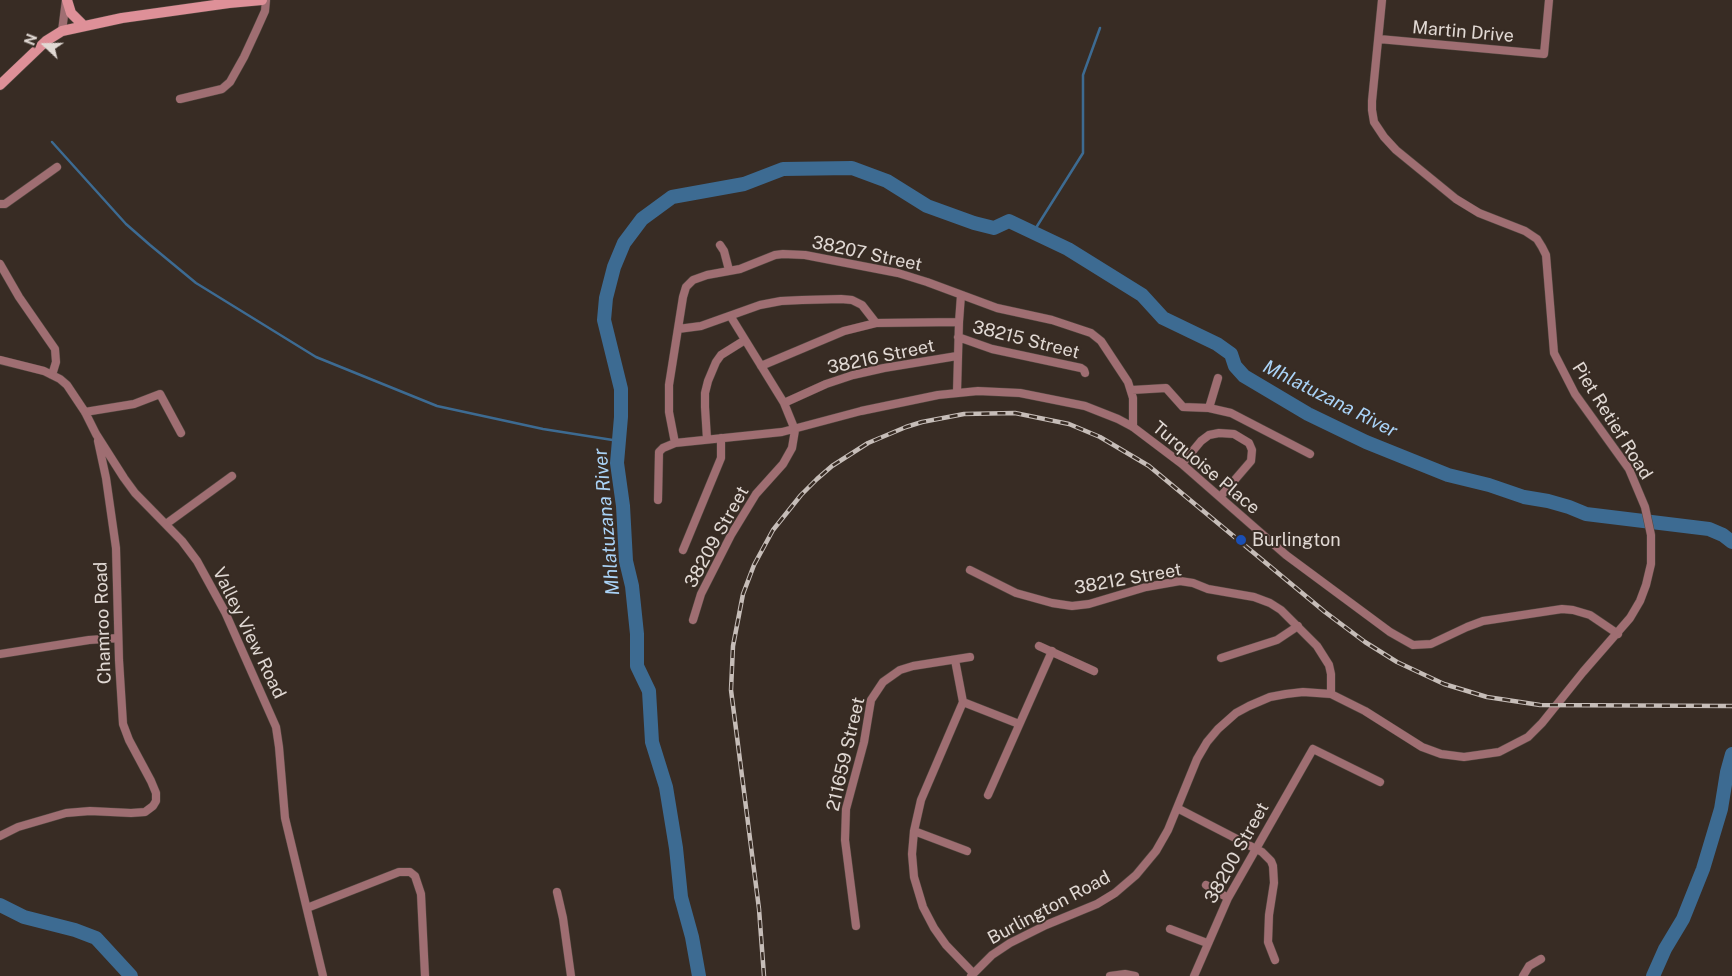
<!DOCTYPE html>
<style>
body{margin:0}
#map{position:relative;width:1732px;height:976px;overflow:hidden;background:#382c24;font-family:"Public Sans",sans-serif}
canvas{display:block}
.north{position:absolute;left:20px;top:20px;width:50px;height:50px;-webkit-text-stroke:4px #382c24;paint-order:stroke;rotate:291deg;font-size:14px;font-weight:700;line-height:20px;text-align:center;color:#e1d9d4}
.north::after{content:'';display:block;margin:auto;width:18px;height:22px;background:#e1d9d4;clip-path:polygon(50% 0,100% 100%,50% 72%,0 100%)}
</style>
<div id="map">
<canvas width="1732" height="976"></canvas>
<div class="north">N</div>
</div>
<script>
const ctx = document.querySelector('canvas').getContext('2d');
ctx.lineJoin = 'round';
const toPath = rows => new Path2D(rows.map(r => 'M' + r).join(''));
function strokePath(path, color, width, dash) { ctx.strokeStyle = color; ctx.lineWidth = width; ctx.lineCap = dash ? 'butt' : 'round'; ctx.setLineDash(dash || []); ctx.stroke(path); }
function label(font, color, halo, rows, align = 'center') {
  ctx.font = font + ' "Public Sans",sans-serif'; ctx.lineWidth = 4; ctx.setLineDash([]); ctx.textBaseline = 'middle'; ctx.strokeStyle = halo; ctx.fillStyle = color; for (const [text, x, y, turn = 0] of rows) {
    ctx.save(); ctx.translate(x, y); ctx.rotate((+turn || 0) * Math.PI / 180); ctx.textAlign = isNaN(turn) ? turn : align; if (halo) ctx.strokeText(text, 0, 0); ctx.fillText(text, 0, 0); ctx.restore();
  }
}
const stream = toPath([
 [52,142,126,224,150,245,196,283,316,357,437,406,543,429,619,441],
 [1034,231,1083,153,1083,75,1100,28]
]);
const river = toPath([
 [0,905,24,917,75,930,96,938,131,976],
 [699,976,692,937,681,897,676,848,666,787,652,742,649,691,637,666,637,634,632,586,626,561,623,506,617,463,621,417,621,389,604,320,606,298,614,267,624,243,642,219,672,197,744,184,783,169,852,168,887,181,927,206,974,223,994,228,1009,221,1068,249,1142,295,1163,318,1217,344,1231,354,1235,366,1244,376,1308,414,1366,442,1448,475,1489,485,1524,497,1548,501,1569,507,1586,514,1709,529,1723,535,1732,542],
 [1653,976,1665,949,1683,919,1703,869,1721,809,1727,772,1732,754]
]);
const minor = toPath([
 [62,31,66,0],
 [1379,39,1544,54,1549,0],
 [180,99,222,89,230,82,244,57,256,31,265,11,266,0],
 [0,204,5,204,57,167],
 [720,245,724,251,729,270],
 [0,264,19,297,55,349,56,362,52,375],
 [678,329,701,326,760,305,781,301,802,300,841,299,852,300,862,305,876,323],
 [958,337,992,349,1081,368,1084,370,1085,373],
 [0,360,44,371,60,379,67,385,85,412,96,434,124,478,135,493,182,541,197,561,225,612,276,727,279,747,285,818,323,976],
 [761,366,844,331,876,323,959,322],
 [1132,390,1166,388,1183,407,1209,408,1231,413,1310,454],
 [957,392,959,322,961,295],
 [784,403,826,384,853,375,884,368,957,356],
 [1209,408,1218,378],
 [85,412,134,404,160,394,181,433],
 [707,439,705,407,705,393,708,381,716,362,721,355,745,340],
 [675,443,669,412,669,385,683,297,686,287,693,280,707,275,740,269,775,255,783,254,805,255,898,273,927,282,997,308,1052,320,1091,333,1101,341,1128,382,1133,398,1133,427],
 [1182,464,1201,441,1209,435,1219,433,1234,434,1249,443,1252,450,1251,461,1220,497],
 [658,500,659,452,663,448,675,443,782,432,861,411,938,395,978,391,1020,393,1085,406,1118,419,1133,427,1182,464,1286,555,1390,632,1413,645,1431,644,1467,627,1483,621,1562,609,1573,610,1590,615,1618,634],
 [166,524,232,476],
 [683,550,721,458,721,438],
 [970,570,1016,593,1052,603,1072,606,1089,604,1146,587,1180,581,1193,583,1208,589,1254,597,1270,603,1281,610,1317,646,1329,665,1331,674,1331,694],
 [693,620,701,594,731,535,756,494,783,464,792,448,795,430,784,403,731,317],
 [1039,646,1094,671],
 [0,654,89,640,118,638],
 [1221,658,1277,640,1298,626],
 [955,660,963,702,921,800,914,831,912,854,914,877,923,907,934,928,946,945,973,973],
 [963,702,1019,724],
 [988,795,1052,651],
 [1177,808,1262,852,1271,861,1273,866,1274,883,1269,915,1268,942,1275,960],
 [914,831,967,851],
 [0,836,18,827,66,813,90,811,131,813,145,812,153,806,156,801,156,793,151,781,129,740,123,724,119,660,116,548,106,478,98,441],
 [1206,885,1228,898],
 [557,892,563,918,571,976],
 [307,908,399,872,410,872,415,876,421,894,425,976],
 [856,926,845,840,846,809,864,742,871,700,883,682,900,670,913,666,970,657],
 [1170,929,1207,943],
 [971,976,992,955,1010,943,1046,925,1097,904,1115,893,1136,875,1156,851,1168,830,1197,759,1207,742,1218,729,1236,713,1249,706,1270,697,1286,694,1303,692,1331,694,1365,711,1422,747,1441,754,1464,757,1499,752,1528,737,1542,723,1583,672,1630,618,1640,601,1646,585,1651,564,1651,535,1645,507,1629,469,1575,394,1554,353,1546,255,1542,247,1537,239,1525,231,1479,213,1456,199,1396,150,1384,137,1374,122,1372,110,1372,101,1382,0],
 [1110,976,1125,974,1135,976],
 [1194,976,1228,898,1313,749,1380,782],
 [1523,976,1529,966,1541,959]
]);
const secondary = toPath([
 [67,0,71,13,83,25],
 [0,85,46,41,62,31,122,18,229,3,262,0]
]);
const rail = toPath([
 [764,976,759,909,731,690,733,646,743,594,754,565,773,530,801,495,817,479,832,466,868,443,906,427,922,422,964,414,1015,413,1069,424,1100,437,1149,466,1325,612,1365,642,1397,662,1444,684,1487,697,1540,705,1732,706]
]);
const markers = [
 [1241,540,6,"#1a4fb4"]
];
const streetNames = [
 ["Martin Drive",1463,32,5],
 ["38207 Street",867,254,12],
 ["38215 Street",1026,340,14],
 ["38216 Street",881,357,-12],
 ["Piet Retief Road",1612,421,58],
 ["Turquoise Place",1206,468,40],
 ["38209 Street",717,537,-61],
 ["38212 Street",1128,579,-10],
 ["Chamroo Road",103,623,-92],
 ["Valley View Road",249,633,64],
 ["211659 Street",846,754,-77],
 ["38200 Street",1237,853,-61],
 ["Burlington Road",1049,908,-28]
];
const poiNames = [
 ["Burlington",1252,540]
];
const waterNames = [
 ["Mhlatuzana River",1330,399,27],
 ["Mhlatuzana River",607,522,-95]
];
strokePath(stream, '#3d6b92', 2.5);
strokePath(river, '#3d6b92', 14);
strokePath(minor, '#534840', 9);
strokePath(secondary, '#534840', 11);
strokePath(minor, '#9f6e72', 8);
strokePath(secondary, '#de9098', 10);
strokePath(rail, '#c6bdb8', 4.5);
strokePath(rail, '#382c24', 2.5, [8]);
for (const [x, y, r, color] of markers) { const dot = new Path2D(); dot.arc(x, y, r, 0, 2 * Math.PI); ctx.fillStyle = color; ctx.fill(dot); strokePath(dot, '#382c24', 2); }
label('18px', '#e1d9d4', '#382c24', streetNames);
label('18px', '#e1d9d4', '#382c24', poiNames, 'left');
label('italic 19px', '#aad3f7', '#382c24', waterNames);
</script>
